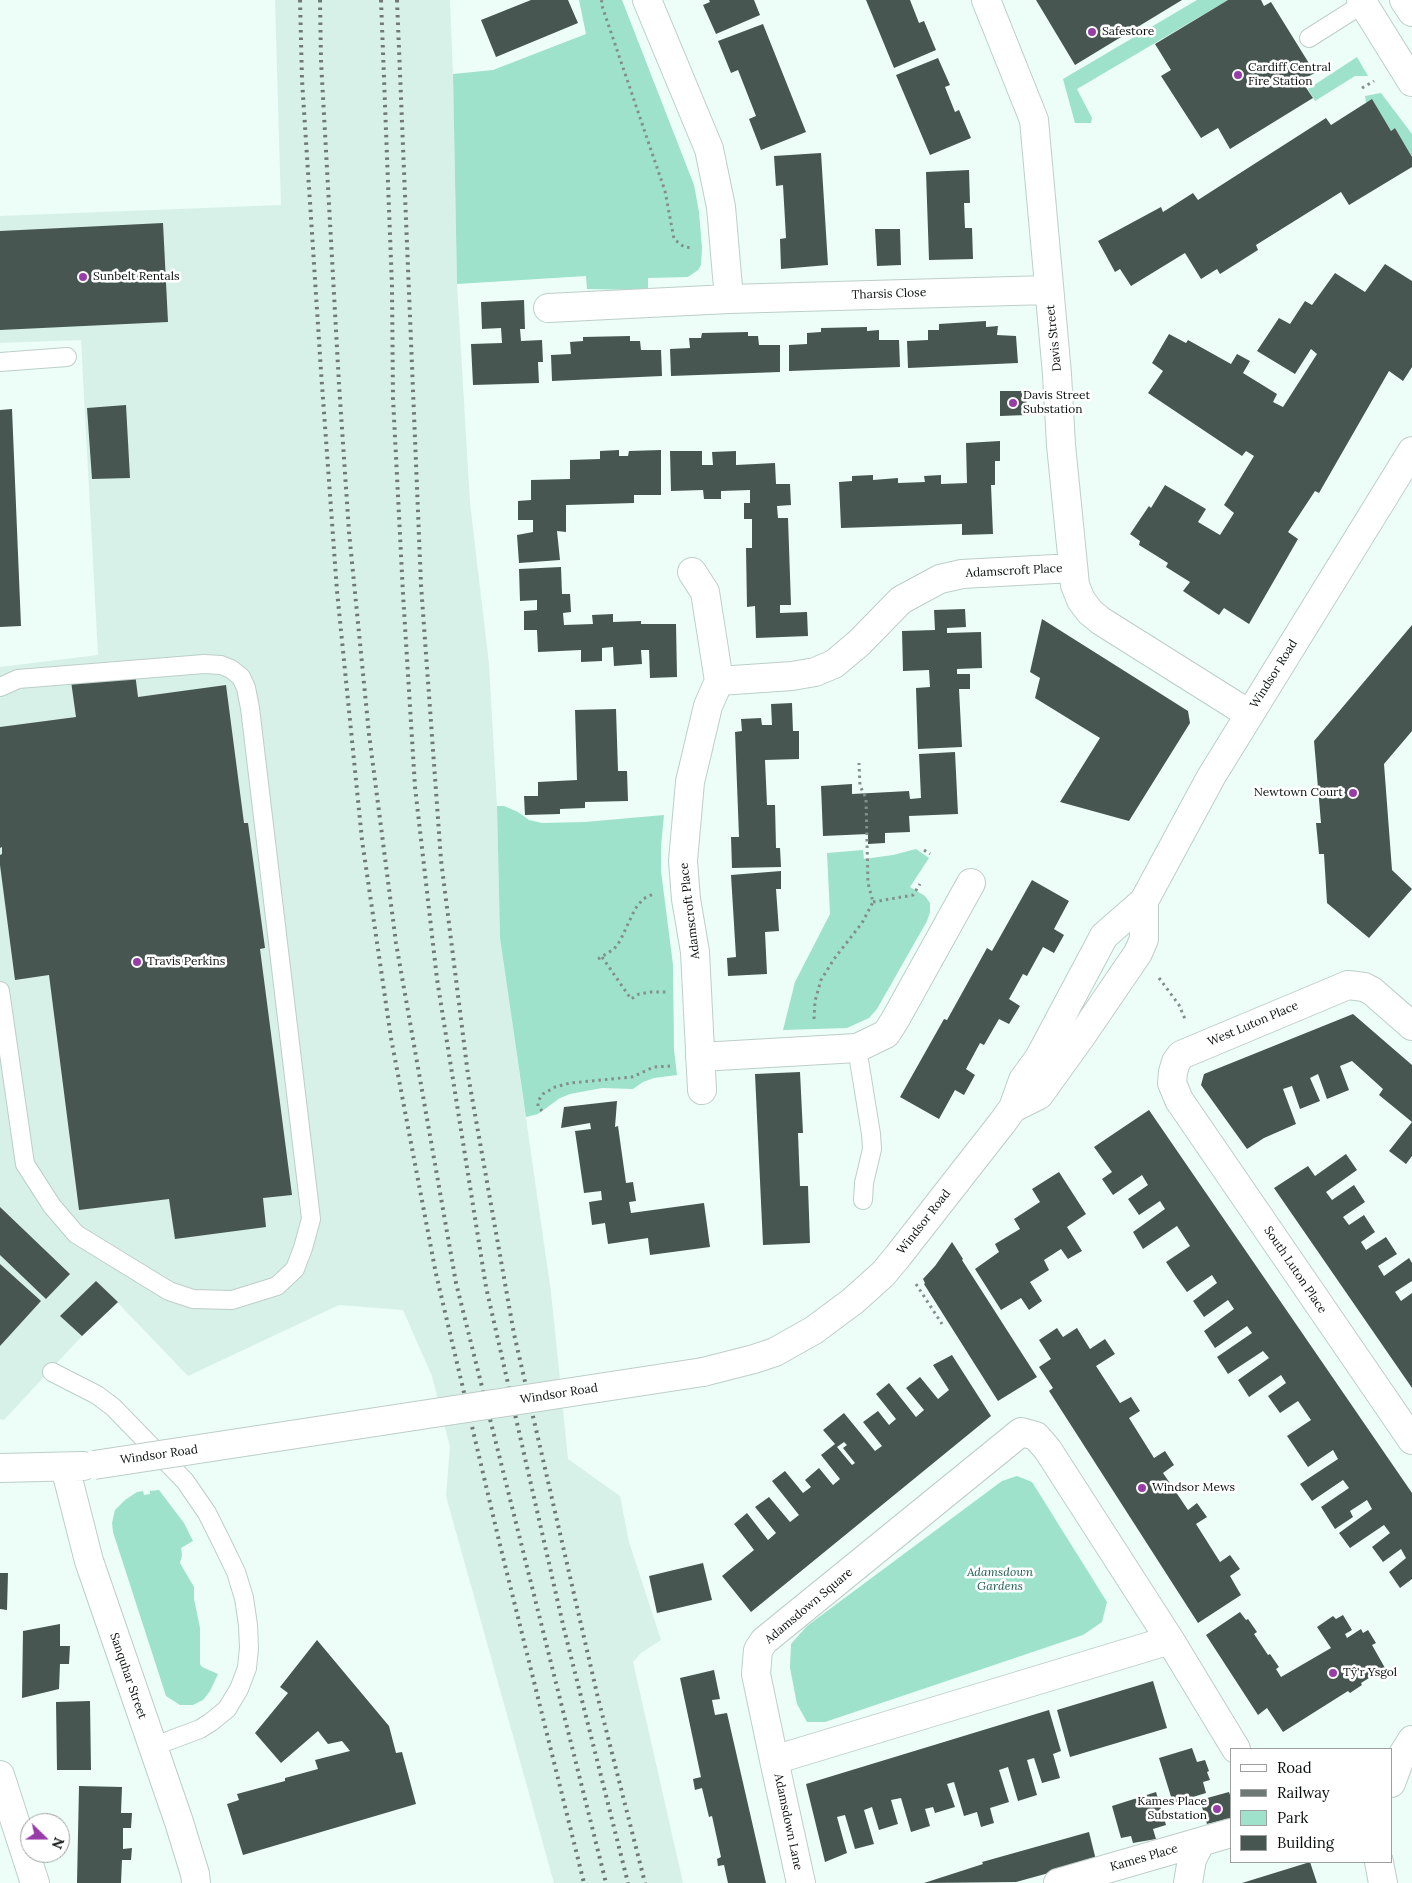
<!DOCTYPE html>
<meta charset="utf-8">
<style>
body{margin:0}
#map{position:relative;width:1412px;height:1883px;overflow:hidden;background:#ecfef7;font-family:Lora,serif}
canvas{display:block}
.legend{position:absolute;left:1230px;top:1748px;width:162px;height:115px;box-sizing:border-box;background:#fff;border:1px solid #9d9f9f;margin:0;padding:6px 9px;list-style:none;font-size:15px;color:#0b100e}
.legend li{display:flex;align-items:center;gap:10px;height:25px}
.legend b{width:25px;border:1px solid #9d9f9f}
.north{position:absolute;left:20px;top:1813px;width:50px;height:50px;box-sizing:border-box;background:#fff;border:1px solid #9d9f9f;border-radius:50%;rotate:112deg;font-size:14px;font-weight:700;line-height:20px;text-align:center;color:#0b100e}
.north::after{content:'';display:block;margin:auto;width:18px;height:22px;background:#983da8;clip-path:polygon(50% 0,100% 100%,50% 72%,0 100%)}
</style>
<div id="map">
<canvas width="1412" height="1883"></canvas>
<ul class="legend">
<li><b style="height:6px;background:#fff"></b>Road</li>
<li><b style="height:6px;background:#6e7975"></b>Railway</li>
<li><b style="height:14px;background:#9ee2cb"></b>Park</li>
<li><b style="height:14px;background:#485651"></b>Building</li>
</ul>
<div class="north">N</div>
</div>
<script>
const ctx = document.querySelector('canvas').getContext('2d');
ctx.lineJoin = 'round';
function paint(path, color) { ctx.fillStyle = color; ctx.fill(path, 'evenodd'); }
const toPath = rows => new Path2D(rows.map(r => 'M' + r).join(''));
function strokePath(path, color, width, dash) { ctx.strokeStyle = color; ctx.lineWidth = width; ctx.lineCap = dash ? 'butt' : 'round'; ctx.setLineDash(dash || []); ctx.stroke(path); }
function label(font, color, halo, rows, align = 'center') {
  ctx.font = font + ' Lora,serif'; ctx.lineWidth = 5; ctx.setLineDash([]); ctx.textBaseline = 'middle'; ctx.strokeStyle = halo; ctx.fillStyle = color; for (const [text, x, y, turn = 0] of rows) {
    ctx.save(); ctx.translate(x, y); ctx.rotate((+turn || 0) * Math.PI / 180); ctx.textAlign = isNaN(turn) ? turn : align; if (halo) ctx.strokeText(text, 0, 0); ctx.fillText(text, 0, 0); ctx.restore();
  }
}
const built = toPath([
 [275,0,450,0,453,74,457,284,470,503,489,664,497,806,500,938,551,1292,568,1459,620,1496,629,1542,661,1640,641,1653,633,1662,683,1883,554,1883,446,1496,450,1447,432,1376,403,1310,339,1305,188,1376,118,1303,82,1336,4,1420,0,1419,0,667,98,655,81,340,0,343,0,216,281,205]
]);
const green = toPath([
 [579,0,622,0,694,185,699,212,702,248,701,265,698,270,688,277,648,278,648,290,587,289,586,276,457,284,453,74,493,70,586,34],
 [1197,0,1228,0,1077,89,1092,118,1091,123,1075,123,1063,79],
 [1357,57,1368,76,1355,76,1315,101,1308,89],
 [1381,93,1412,134,1412,157,1395,128,1391,131,1366,103,1365,96],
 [497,806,504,806,518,812,529,820,542,823,585,822,664,815,661,846,661,871,673,965,674,1050,677,1075,654,1078,643,1082,633,1089,602,1088,570,1094,560,1098,538,1114,526,1117,500,938],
 [916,849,929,858,910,887,925,896,930,903,930,912,927,921,877,1009,869,1018,847,1028,783,1030,795,982,830,914,827,853,863,850,864,859,893,855],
 [1017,1476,1032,1482,1107,1602,1102,1622,1083,1635,825,1722,807,1722,797,1704,790,1668,791,1644,807,1626,1002,1481],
 [159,1490,184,1523,193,1541,181,1548,182,1555,180,1563,194,1587,194,1599,200,1628,200,1664,202,1667,218,1674,210,1691,203,1700,193,1705,180,1705,166,1696,113,1532,112,1523,115,1510,125,1500,137,1492,143,1491,144,1495,150,1494,150,1491]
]);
const building = toPath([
 [531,0,568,0,578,23,496,57,481,20],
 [709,0,754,0,760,15,716,34,703,5,710,2],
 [866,0,910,0,919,23,924,21,936,50,894,68],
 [1036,0,1182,0,1075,65],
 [1228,0,1261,0,1264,6,1271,2,1315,73,1301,80,1313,98,1230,149,1218,128,1201,138,1161,76,1171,70,1155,44],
 [763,24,806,132,761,150,749,119,756,116,738,70,731,73,718,41],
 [938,58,950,85,945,87,955,112,959,110,971,138,930,155,896,75],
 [1372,99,1391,131,1395,128,1412,157,1412,167,1349,205,1341,192,1256,245,1258,250,1220,274,1217,269,1201,279,1185,253,1131,286,1120,269,1115,272,1098,241,1161,207,1163,212,1193,193,1198,200,1326,118,1331,125],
 [821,153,828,265,781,269,780,239,786,238,783,185,776,186,774,156],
 [969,170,970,203,964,203,965,228,972,228,973,259,929,260,926,172],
 [163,223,168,322,0,330,0,231],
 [875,229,900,229,901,265,877,266],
 [1385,264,1412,281,1412,367,1403,381,1389,371,1319,493,1315,491,1288,532,1298,539,1249,624,1224,608,1219,615,1183,591,1190,582,1166,567,1168,563,1139,545,1140,541,1130,534,1149,506,1151,508,1165,485,1206,509,1198,522,1220,535,1234,513,1224,505,1254,456,1246,451,1242,456,1148,393,1163,371,1152,363,1169,334,1186,343,1188,340,1231,364,1237,354,1250,361,1243,373,1277,394,1273,402,1283,407,1317,354,1311,349,1295,374,1257,351,1279,318,1290,324,1305,301,1312,305,1335,273,1365,292],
 [524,300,525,329,520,329,521,341,542,340,543,362,538,362,539,383,473,385,471,344,502,343,501,328,482,329,481,302],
 [986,321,986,327,998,326,997,335,1016,336,1018,363,908,368,907,341,928,340,928,330,939,330,939,324],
 [867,327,867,331,879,330,879,340,899,340,900,367,789,371,789,345,807,344,807,333,821,332,821,328],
 [748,332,748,336,758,336,759,345,780,345,780,372,671,376,670,349,690,348,689,338,701,338,702,333],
 [630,336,630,341,640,341,641,350,661,350,662,376,552,381,551,355,571,354,570,342,583,341,583,337],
 [1000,391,1026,391,1027,415,1000,416],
 [126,405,130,478,92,479,87,408],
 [12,409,21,626,0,627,0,410],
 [1000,441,1000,461,995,461,995,485,991,485,993,534,962,535,962,524,841,528,839,482,852,481,852,476,873,475,873,480,898,478,898,483,925,482,924,476,941,475,941,484,967,483,966,443],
 [619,450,619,456,628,456,629,451,661,450,661,495,634,495,634,503,566,505,566,532,557,531,560,560,519,563,517,535,533,532,533,520,518,520,518,501,531,500,531,480,570,479,570,460,600,459,600,451],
 [670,451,702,451,702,465,713,465,712,452,736,451,736,465,775,463,776,484,790,484,791,505,777,506,778,518,788,518,791,605,780,605,780,613,807,612,808,636,756,638,755,606,747,607,746,548,752,548,752,519,744,519,744,503,750,503,750,490,721,491,721,499,704,499,703,490,671,491],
 [561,567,562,594,570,594,571,612,563,613,564,625,593,624,592,615,613,614,613,622,641,621,641,624,676,624,677,677,650,678,649,650,641,650,642,664,614,666,613,647,602,648,602,661,581,662,581,650,538,652,537,630,524,630,524,611,537,610,537,600,520,601,519,569],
 [965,609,966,627,947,628,947,633,981,632,982,668,957,669,957,674,970,674,970,689,959,689,962,747,918,749,916,688,930,687,929,670,903,671,902,631,935,630,934,610],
 [1042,619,1188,711,1190,723,1129,821,1060,802,1100,738,1035,698,1040,678,1030,672],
 [1412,625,1412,731,1384,764,1392,870,1412,889,1369,938,1327,903,1324,854,1319,854,1316,823,1321,823,1314,741],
 [135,673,138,697,226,685,244,823,248,823,265,948,260,949,292,1195,263,1198,266,1227,175,1239,169,1199,79,1210,49,975,15,980,0,865,0,855,2,854,2,847,0,848,0,727,76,717,71,681],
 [792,703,793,731,799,731,799,759,765,760,767,805,775,805,776,848,780,848,781,867,732,868,731,837,739,837,735,732,742,731,741,719,761,718,762,725,772,725,771,704],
 [616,709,618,771,627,771,628,801,585,802,585,808,560,809,560,814,525,815,524,796,538,796,538,782,577,780,575,710],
 [955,752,958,814,909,816,910,832,885,833,885,843,868,844,868,834,823,836,821,786,852,784,852,794,909,791,910,799,921,798,919,754],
 [781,871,781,889,776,889,779,931,765,932,767,974,728,976,727,958,736,957,731,875],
 [1032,880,1069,901,1054,929,1064,935,1054,953,1043,947,1027,976,1023,974,1009,999,1020,1006,1009,1024,999,1019,984,1045,980,1043,966,1069,975,1075,964,1095,955,1090,939,1119,900,1097,944,1019,947,1020,987,948,992,951],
 [1353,1014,1412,1065,1412,1156,1406,1164,1389,1151,1412,1122,1379,1095,1383,1089,1352,1061,1340,1066,1349,1090,1327,1099,1318,1074,1310,1078,1320,1101,1300,1109,1292,1086,1283,1089,1296,1124,1264,1138,1247,1149,1201,1085,1204,1074],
 [800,1072,803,1133,798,1133,800,1186,808,1186,810,1243,763,1245,755,1074],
 [617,1101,615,1127,618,1126,626,1183,633,1182,636,1201,629,1202,631,1213,704,1203,710,1247,650,1255,648,1238,608,1244,605,1223,592,1225,589,1202,602,1200,601,1191,584,1193,575,1131,591,1129,590,1123,561,1128,564,1107],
 [1149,1110,1412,1493,1412,1579,1400,1588,1389,1572,1406,1558,1401,1549,1383,1562,1372,1547,1390,1533,1384,1525,1350,1548,1339,1533,1372,1509,1367,1500,1350,1511,1353,1517,1335,1529,1321,1507,1349,1488,1343,1480,1312,1501,1300,1484,1338,1459,1333,1450,1308,1467,1287,1436,1311,1420,1298,1401,1280,1413,1268,1396,1286,1383,1281,1375,1249,1397,1238,1380,1269,1358,1263,1351,1228,1374,1217,1357,1252,1333,1247,1326,1215,1348,1204,1331,1234,1309,1228,1300,1204,1317,1193,1301,1217,1283,1212,1275,1187,1292,1176,1277,1166,1262,1190,1246,1177,1226,1143,1249,1133,1232,1165,1209,1160,1201,1139,1215,1128,1199,1148,1185,1142,1175,1113,1195,1102,1179,1112,1172,1094,1147],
 [1346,1154,1357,1170,1326,1192,1332,1200,1354,1185,1365,1202,1343,1217,1349,1225,1364,1215,1375,1232,1361,1242,1366,1250,1386,1237,1397,1254,1378,1266,1384,1276,1409,1258,1412,1263,1412,1281,1395,1292,1401,1301,1412,1293,1412,1388,1274,1188,1308,1166,1315,1176],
 [1059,1172,1086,1214,1067,1227,1082,1251,1068,1259,1061,1249,1044,1260,1049,1270,1030,1282,1042,1301,1029,1310,1021,1298,1001,1310,975,1269,999,1252,995,1244,1020,1229,1014,1219,1040,1202,1032,1189],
 [0,1207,70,1274,46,1299,0,1255],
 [952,1242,963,1259,962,1260,1037,1377,998,1401,924,1284,925,1283,923,1279,935,1266],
 [0,1264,41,1301,0,1346],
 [96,1281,118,1302,82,1336,60,1316],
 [1057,1328,1063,1337,1077,1328,1090,1349,1105,1339,1115,1354,1096,1366,1120,1403,1131,1397,1140,1411,1129,1418,1154,1458,1165,1451,1174,1465,1163,1473,1188,1510,1197,1503,1207,1517,1196,1524,1220,1562,1230,1555,1240,1569,1230,1576,1241,1595,1198,1623,1049,1391,1053,1388,1039,1367,1051,1359,1039,1340],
 [952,1355,991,1416,751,1612,722,1576,754,1550,734,1524,747,1513,768,1540,776,1533,755,1507,769,1497,790,1522,799,1515,772,1481,785,1471,803,1493,811,1487,805,1480,819,1468,833,1485,840,1479,821,1455,835,1444,823,1430,844,1413,875,1451,882,1446,863,1422,878,1411,889,1425,896,1419,876,1394,889,1383,916,1417,924,1410,906,1388,920,1377,938,1399,949,1390,933,1365],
 [844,1442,847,1445,843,1448,855,1463,852,1465,837,1447],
 [703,1563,712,1600,657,1613,649,1576],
 [0,1573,8,1573,7,1610,0,1609],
 [1240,1612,1246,1620,1248,1619,1257,1632,1254,1634,1268,1655,1270,1654,1279,1667,1276,1669,1281,1677,1331,1648,1317,1627,1333,1616,1336,1619,1343,1615,1352,1630,1345,1634,1347,1638,1361,1629,1363,1633,1368,1630,1376,1643,1372,1645,1385,1668,1361,1683,1362,1685,1350,1693,1348,1691,1283,1732,1267,1708,1258,1715,1206,1635],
 [60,1624,60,1646,70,1646,69,1664,60,1664,59,1689,22,1698,23,1631],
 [317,1640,389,1726,396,1753,402,1752,416,1804,243,1855,227,1804,239,1800,237,1794,285,1781,285,1778,318,1769,315,1760,350,1751,342,1741,328,1744,318,1731,281,1763,255,1733,288,1693,280,1687],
 [714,1670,720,1699,712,1700,715,1715,727,1713,766,1883,728,1883,724,1865,718,1866,717,1859,721,1857,712,1816,709,1817,702,1788,695,1790,693,1779,701,1777,680,1678],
 [1153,1681,1167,1728,1070,1757,1057,1710],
 [90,1701,91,1770,57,1770,56,1702],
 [1049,1710,1061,1751,1053,1754,1060,1778,1042,1783,1034,1758,1027,1760,1037,1795,1018,1801,1008,1767,999,1770,1009,1802,990,1808,994,1823,981,1827,977,1812,964,1816,954,1782,947,1784,955,1807,935,1813,933,1807,925,1809,930,1826,911,1832,901,1798,891,1800,898,1824,879,1830,872,1807,864,1810,874,1844,855,1849,845,1815,837,1817,847,1853,825,1862,806,1784],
 [1192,1748,1197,1762,1205,1760,1209,1771,1207,1772,1210,1780,1203,1782,1206,1793,1173,1803,1159,1758],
 [79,1786,122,1787,121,1813,132,1813,131,1828,123,1828,123,1849,132,1848,131,1860,122,1860,121,1883,77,1883],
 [1156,1792,1166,1825,1153,1829,1156,1839,1133,1843,1131,1836,1121,1838,1112,1806],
 [1229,1792,1231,1798,1231,1818,1207,1824,1200,1800],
 [1089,1832,1096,1860,1016,1882,924,1883,983,1864,982,1862],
 [1310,1862,1317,1883,1242,1883]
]);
const path = toPath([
 [602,0,601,3,665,191,674,239,684,247,693,248],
 [1362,88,1374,81],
 [924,850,930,854],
 [873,902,913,895,920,884],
 [602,957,631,999,639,994,651,992,666,992],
 [598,959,614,949,620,941,635,909,643,899,655,893],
 [1159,978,1179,1005,1185,1019],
 [814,1019,815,1001,821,980,834,959,862,923,873,902,868,883,866,798,860,786,859,763],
 [542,1111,538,1106,538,1101,543,1094,555,1087,570,1083,632,1077,654,1067,670,1066],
 [916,1284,942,1324]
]);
const lane = toPath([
 [1309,38,1369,0],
 [0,362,67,357],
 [0,687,18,679,204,664,221,665,231,669,241,677,246,688,250,708,311,1219,303,1248,295,1269,277,1286,232,1300,193,1299,169,1291,76,1234,52,1206,25,1164,0,991],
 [857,1048,871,1134,872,1149,864,1183,863,1200],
 [52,1372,97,1395,113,1407,185,1481,207,1513,222,1543,236,1572,244,1598,248,1625,249,1648,247,1668,239,1689,227,1709,211,1722,200,1729,152,1747]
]);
const street = toPath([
 [647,0,709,149,721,207,729,299],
 [986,0,1034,120,1057,374,1061,445,1075,585,1081,600,1090,612,1101,621,1249,714],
 [548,308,729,299,1048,290],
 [692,572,705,592,719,681],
 [1412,1026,1372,991,1364,987,1348,985,1181,1055,1176,1062,1173,1072,1172,1083,1179,1100,1412,1440],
 [700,1057,857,1048,886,1034,895,1020,971,883],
 [702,1090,695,952,686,899,683,861,690,782,708,706,719,681,792,676,815,672,834,664,859,643,901,600,940,579,962,574,1073,568],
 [1170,1640,774,1760,756,1674,758,1650,764,1641,1021,1432,1036,1436,1048,1450,1170,1640,1236,1749],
 [774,1760,801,1883],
 [0,1775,35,1883],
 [1391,1783,1400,1759,1412,1740],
 [1379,1862,1383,1883],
 [1058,1883,1231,1833],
 [1188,1883,1192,1859,1201,1842]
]);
const secondary = toPath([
 [1013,1108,1039,1095,1080,1038,1138,953,1144,939,1144,901],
 [703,1372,754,1359,775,1352,814,1330,853,1301,883,1274,898,1256,1002,1123,1013,1108,1023,1080,1039,1058,1104,936,1144,901,1211,777,1412,451],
 [65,1467,89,1561,179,1822,195,1874,196,1883],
 [0,1468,83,1466]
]);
const primary = toPath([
 [1361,0,1412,82],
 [1404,0,1412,12]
]);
const rail = toPath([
 [300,0,302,80,321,371,337,591,362,840,391,1038,436,1274,500,1545,584,1883],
 [320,0,321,61,339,384,349,532,369,734,396,943,456,1283,606,1883],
 [381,0,392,287,393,398,403,594,415,787,437,979,486,1287,564,1629,628,1883],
 [397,0,421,585,441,860,468,1075,514,1334,598,1698,645,1883]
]);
const secondaryBridge = toPath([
 [94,1465,703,1372]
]);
const markers = [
 [1092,32,5,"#983da8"],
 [1238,75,5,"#983da8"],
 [83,277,5,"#983da8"],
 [1013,403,5,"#983da8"],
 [1353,793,5,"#983da8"],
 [137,962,5,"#983da8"],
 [1142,1488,5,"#983da8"],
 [1333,1673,5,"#983da8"],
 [1217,1809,5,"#983da8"]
];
const poiNames = [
 ["Safestore",1102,32],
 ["Cardiff Central",1248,68],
 ["Fire Station",1248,82],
 ["Sunbelt Rentals",93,277],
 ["Davis Street",1023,396],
 ["Substation",1023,410],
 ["Newtown Court",1343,793,"right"],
 ["Travis Perkins",147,962],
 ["Windsor Mews",1152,1488],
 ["Tŷ'r Ysgol",1343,1673],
 ["Kames Place",1207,1802,"right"],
 ["Substation",1207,1816,"right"]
];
const streetNames = [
 ["Tharsis Close",889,294,-2],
 ["Davis Street",1054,338,-96],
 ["Adamscroft Place",1014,571,-3],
 ["Windsor Road",1274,674,-58],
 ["Adamscroft Place",690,911,-97],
 ["West Luton Place",1253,1024,-23],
 ["Windsor Road",924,1222,-52],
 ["South Luton Place",1295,1270,56],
 ["Windsor Road",559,1394,-9],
 ["Windsor Road",159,1455,-8],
 ["Adamsdown Square",809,1606,-40],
 ["Sanquhar Street",128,1676,71],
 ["Adamsdown Lane",788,1822,78],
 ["Kames Place",1144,1858,-16]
];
const parkNames = [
 ["Adamsdown",1000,1573],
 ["Gardens",1000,1587]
];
paint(built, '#d7f1e8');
paint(green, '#9ee2cb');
paint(building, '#485651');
strokePath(lane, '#bdcec8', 20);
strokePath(street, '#bdcec8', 30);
strokePath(secondary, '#bdcec8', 30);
strokePath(primary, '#bdcec8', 30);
strokePath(path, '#838f8a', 3, [2.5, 4]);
strokePath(lane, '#fff', 18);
strokePath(street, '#fff', 28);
strokePath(secondary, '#fff', 28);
strokePath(primary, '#fff', 28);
strokePath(rail, '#6e7975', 4, [2.5, 5]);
strokePath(secondaryBridge, '#bdcec8', 30, []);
strokePath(secondaryBridge, '#fff', 28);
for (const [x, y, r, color] of markers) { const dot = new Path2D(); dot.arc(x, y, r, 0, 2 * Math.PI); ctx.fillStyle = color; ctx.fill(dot); strokePath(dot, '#fff', 2); }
label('12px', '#0b100e', '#fff', poiNames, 'left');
label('12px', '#0b100e', '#fff', streetNames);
label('italic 12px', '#195d4b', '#fff', parkNames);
</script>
